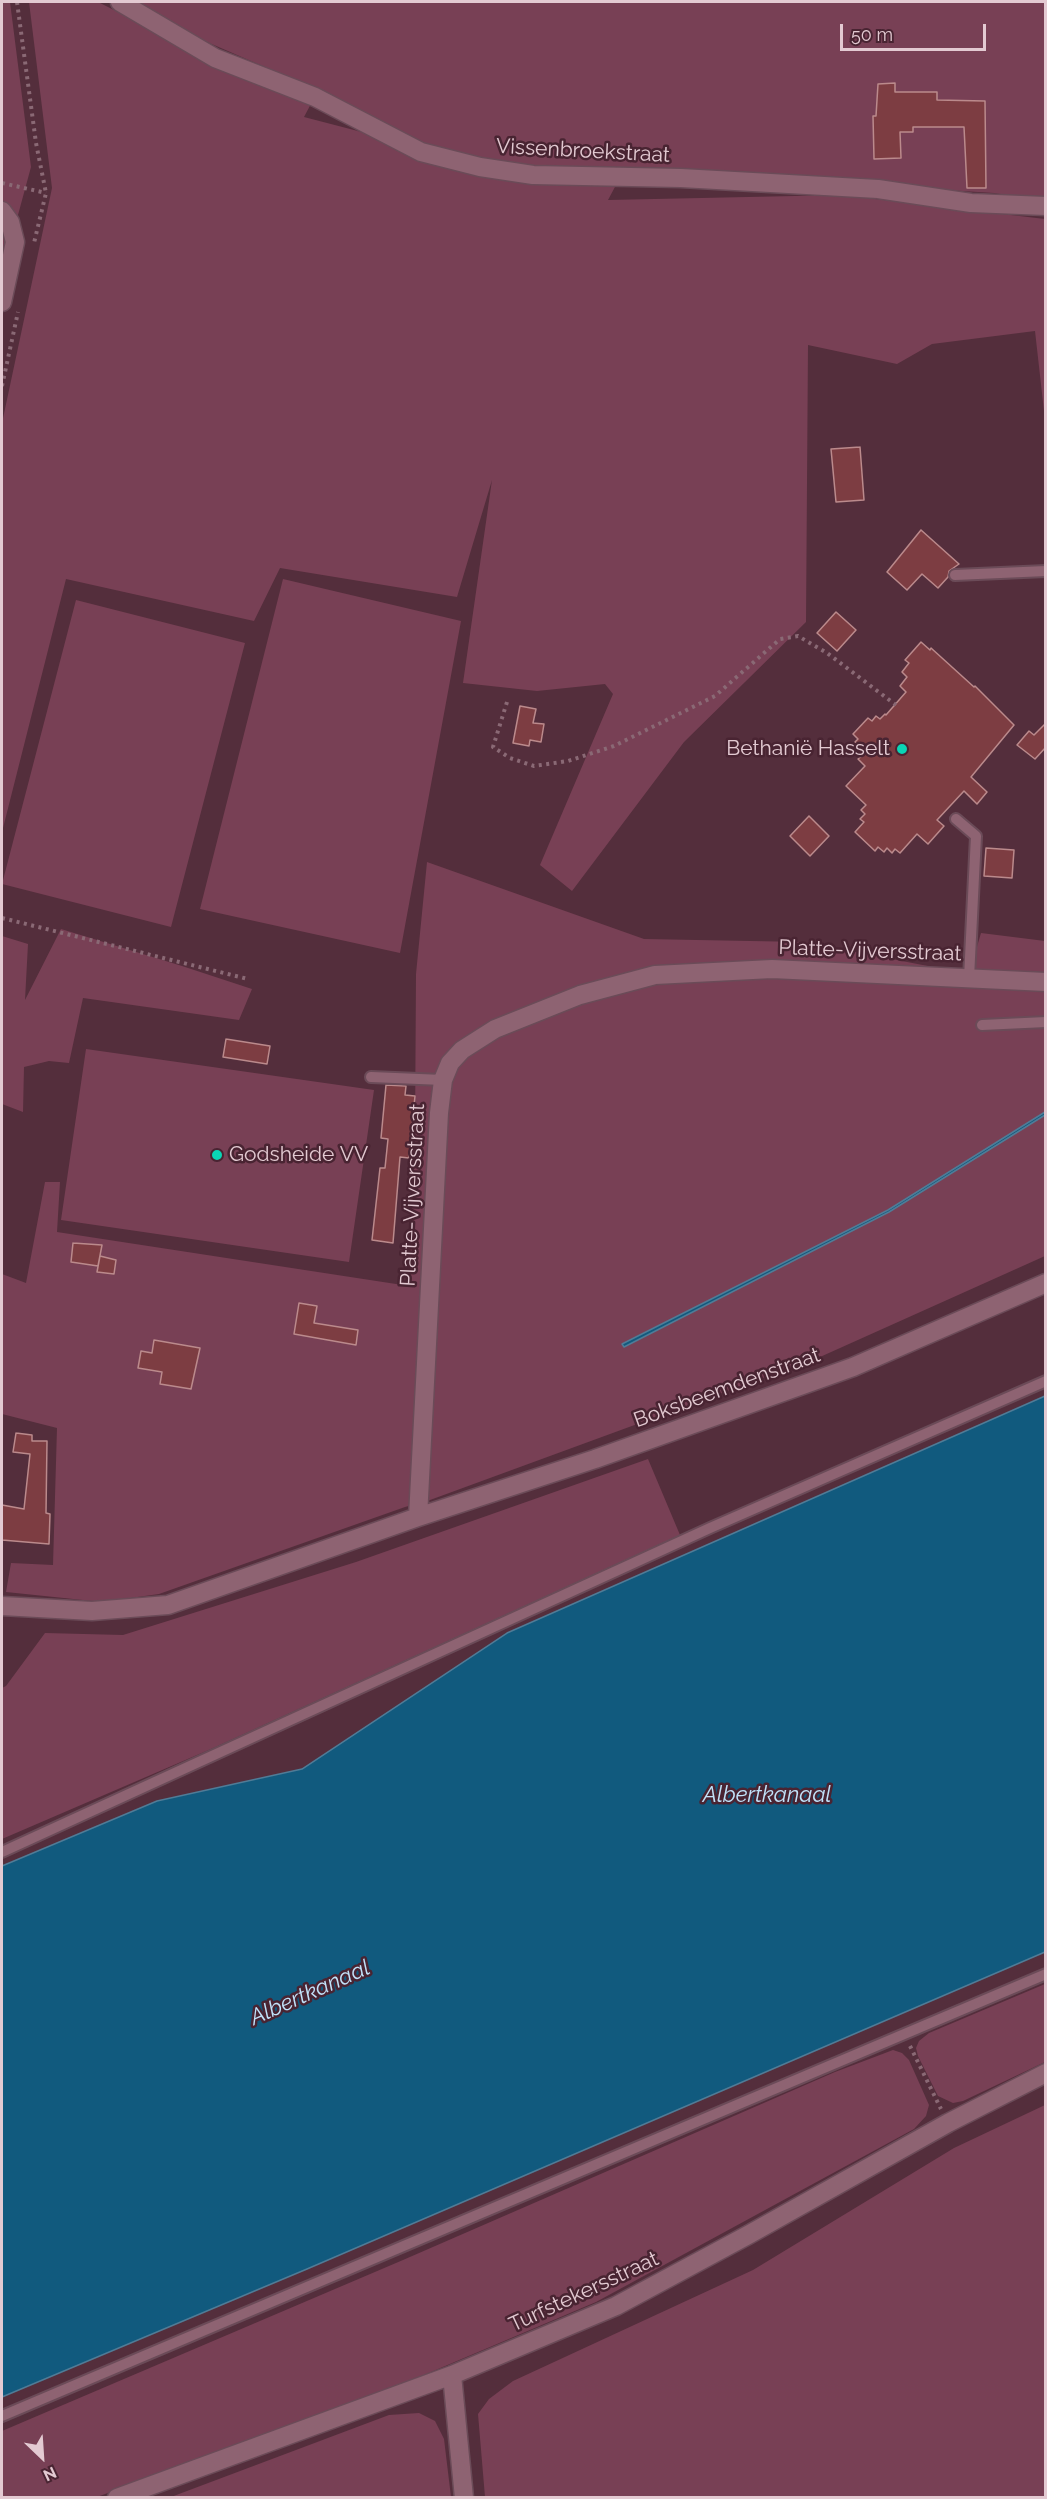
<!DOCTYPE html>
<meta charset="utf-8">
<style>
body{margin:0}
#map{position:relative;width:1047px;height:2499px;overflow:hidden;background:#542e3c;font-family:Raleway,sans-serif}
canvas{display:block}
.frame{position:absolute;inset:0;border:3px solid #e3cad2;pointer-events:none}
.north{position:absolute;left:12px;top:2427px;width:60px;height:60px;-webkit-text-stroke:4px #492432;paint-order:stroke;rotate:155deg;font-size:16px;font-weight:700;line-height:24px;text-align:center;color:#e3cad2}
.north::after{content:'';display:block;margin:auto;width:21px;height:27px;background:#e3cad2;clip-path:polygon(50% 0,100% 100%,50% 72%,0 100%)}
.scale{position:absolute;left:840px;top:24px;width:146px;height:27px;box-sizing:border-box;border:3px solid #e3cad2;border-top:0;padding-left:8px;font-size:18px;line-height:21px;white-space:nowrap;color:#e3cad2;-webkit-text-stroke:4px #492432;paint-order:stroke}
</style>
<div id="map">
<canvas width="1047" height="2499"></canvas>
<div class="frame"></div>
<div class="north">N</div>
<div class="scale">50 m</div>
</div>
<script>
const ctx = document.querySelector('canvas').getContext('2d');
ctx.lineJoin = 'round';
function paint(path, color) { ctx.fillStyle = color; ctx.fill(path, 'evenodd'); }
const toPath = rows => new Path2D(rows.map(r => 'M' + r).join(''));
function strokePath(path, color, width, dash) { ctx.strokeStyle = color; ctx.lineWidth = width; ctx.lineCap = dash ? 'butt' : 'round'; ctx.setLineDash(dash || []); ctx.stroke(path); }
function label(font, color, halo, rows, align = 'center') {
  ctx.font = font + ' Raleway,sans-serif'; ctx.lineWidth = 5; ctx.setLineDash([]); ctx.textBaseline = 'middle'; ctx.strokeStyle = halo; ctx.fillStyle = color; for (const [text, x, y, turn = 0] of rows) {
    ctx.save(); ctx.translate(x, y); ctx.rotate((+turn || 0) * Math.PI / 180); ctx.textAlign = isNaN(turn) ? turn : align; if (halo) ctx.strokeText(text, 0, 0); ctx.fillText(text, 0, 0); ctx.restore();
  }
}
const green = toPath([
 [2,2,10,2,31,167,2,274],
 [29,2,98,2,206,56,313,100,304,117,377,136,325,93,207,42,127,2,1045,2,1045,201,994,193,624,170,608,200,841,195,1045,219,1045,420,1035,331,932,344,897,364,808,345,806,622,684,742,572,891,540,865,613,694,605,684,537,691,463,683,492,480,457,597,280,568,254,621,66,579,2,832,2,423,52,188],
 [283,579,461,621,400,953,200,909],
 [76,600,245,643,171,927,2,884],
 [427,862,644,939,804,942,969,974,981,933,1045,941,1045,1256,820,1357,430,1500,405,1507,159,1594,102,1602,6,1592,11,1563,53,1565,57,1428,2,1414,2,1274,26,1283,45,1182,60,1182,57,1232,409,1286,415,1133,416,974],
 [61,929,182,966,252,989,239,1020,83,998,69,1063,49,1061,24,1067,23,1112,2,1104,2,936,28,944,25,1000],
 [86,1049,374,1090,349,1262,61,1220],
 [648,1459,680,1535,211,1749,2,1839,2,1688,6,1686,45,1633,123,1635,356,1562],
 [1045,1984,1045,2062,963,2101,953,2103,938,2096,918,2056,916,2048,919,2041,929,2033],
 [893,2050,902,2053,909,2060,929,2105,926,2116,914,2129,596,2302,424,2375,97,2497,2,2498,2,2431,403,2260,835,2072],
 [1045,2105,1045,2497,485,2497,478,2414,489,2399,513,2381,753,2270,954,2148],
 [419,2413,435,2421,444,2439,451,2497,171,2497,389,2415]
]);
const water = toPath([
 [1045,1112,1045,1115,889,1212,624,1347,622,1344,888,1210,1045,1112],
 [1045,1396,1045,1952,307,2269,2,2397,2,1866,157,1801,302,1769,507,1633,1045,1396]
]);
const building = toPath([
 [895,83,895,92,937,92,937,100,985,101,986,188,967,188,964,127,913,127,913,132,900,132,901,158,874,159,873,116,876,116,878,84,895,83],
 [860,447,864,500,836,502,831,449,860,447],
 [921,530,959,564,949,571,948,577,938,588,922,574,907,590,887,572,921,530],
 [836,612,856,630,837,651,817,633,836,612],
 [921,642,930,650,931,648,974,687,975,686,1014,725,971,777,987,792,977,804,964,791,937,820,944,826,928,844,917,834,900,853,895,849,892,853,887,848,884,852,878,847,875,851,855,832,864,822,860,819,865,814,861,810,866,805,846,786,865,766,858,759,862,756,857,751,860,747,855,742,858,739,853,734,868,718,872,721,876,716,880,719,885,714,886,715,906,692,900,686,907,677,902,672,909,663,905,660,921,642],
 [520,706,536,709,533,723,544,724,541,742,530,740,529,746,513,743,520,706],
 [1046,723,1046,747,1035,759,1017,745,1029,731,1034,735,1046,723],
 [809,816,829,836,810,856,790,836,809,816],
 [986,848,1014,850,1012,878,984,876,986,848],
 [226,1039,270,1046,267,1064,223,1057,226,1039],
 [386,1085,406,1086,405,1095,415,1096,409,1158,400,1157,393,1243,372,1240,380,1168,385,1168,388,1139,381,1138,386,1085],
 [73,1243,102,1245,98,1266,71,1262,73,1243],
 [100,1256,116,1260,114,1274,97,1272,100,1256],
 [299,1303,317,1306,314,1323,358,1330,356,1345,294,1334,299,1303],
 [154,1340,200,1348,191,1389,160,1384,162,1372,138,1368,141,1351,152,1353,154,1340],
 [16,1433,32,1435,32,1441,47,1441,46,1513,50,1514,49,1544,2,1540,2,1505,24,1509,30,1454,13,1452,16,1433]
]);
const path = toPath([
 [17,2,36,143,46,193,34,243],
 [2,183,46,193],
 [2,386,18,312],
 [507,702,493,747,510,758,534,766,568,761,614,746,715,696,780,639,798,636,827,653,896,705],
 [2,918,248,979],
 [910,2046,941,2109]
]);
const lane = toPath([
 [955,575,1046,571],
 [956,819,976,836,969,978],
 [982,1025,1046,1022],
 [371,1077,443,1080],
 [2,1852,710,1528,1046,1381],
 [2,2416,1046,1974]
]);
const street = toPath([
 [120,2,215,58,315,97,421,152,480,167,533,175,681,178,878,189,971,203,1046,206],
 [2,211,10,222,15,242,2,302],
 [418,1517,439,1113,443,1080,450,1063,462,1050,495,1029,580,995,655,975,772,969,1046,982],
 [2,1606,92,1611,168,1605,418,1517,595,1459,853,1367,1046,1283],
 [452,2375,464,2498],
 [117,2498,452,2375,616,2306,748,2235,948,2123,1046,2073]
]);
const markers = [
 [902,749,6,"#0ad5b5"],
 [217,1155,6,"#0ad5b5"]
];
const streetNames = [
 ["Vissenbroekstraat",583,151,3],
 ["Platte-Vijversstraat",870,951,2],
 ["Platte-Vijversstraat",413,1195,-87],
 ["Boksbeemdenstraat",727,1388,-20],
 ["Turfstekersstraat",584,2292,-25]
];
const poiNames = [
 ["Bethanië Hasselt",890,749],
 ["Godsheide VV",229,1155,"left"]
];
const waterNames = [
 ["Albertkanaal",767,1795],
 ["Albertkanaal",310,1993,-24]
];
paint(green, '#784055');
paint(water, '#115a7e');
strokePath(water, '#507c97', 1.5);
paint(building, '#7d3d42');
strokePath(building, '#bb8a8c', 1.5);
strokePath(lane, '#6b4b58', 14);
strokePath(street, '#6b4b58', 21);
strokePath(path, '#8a6975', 4, [3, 4.5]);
strokePath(lane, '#8e6372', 10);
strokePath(street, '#8e6372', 18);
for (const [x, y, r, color] of markers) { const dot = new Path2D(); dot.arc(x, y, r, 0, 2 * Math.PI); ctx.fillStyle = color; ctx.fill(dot); strokePath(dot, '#492432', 2); }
label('21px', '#e3cad2', '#492432', streetNames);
label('21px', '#e3cad2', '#492432', poiNames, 'right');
label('italic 22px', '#c1e3fa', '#492432', waterNames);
</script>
